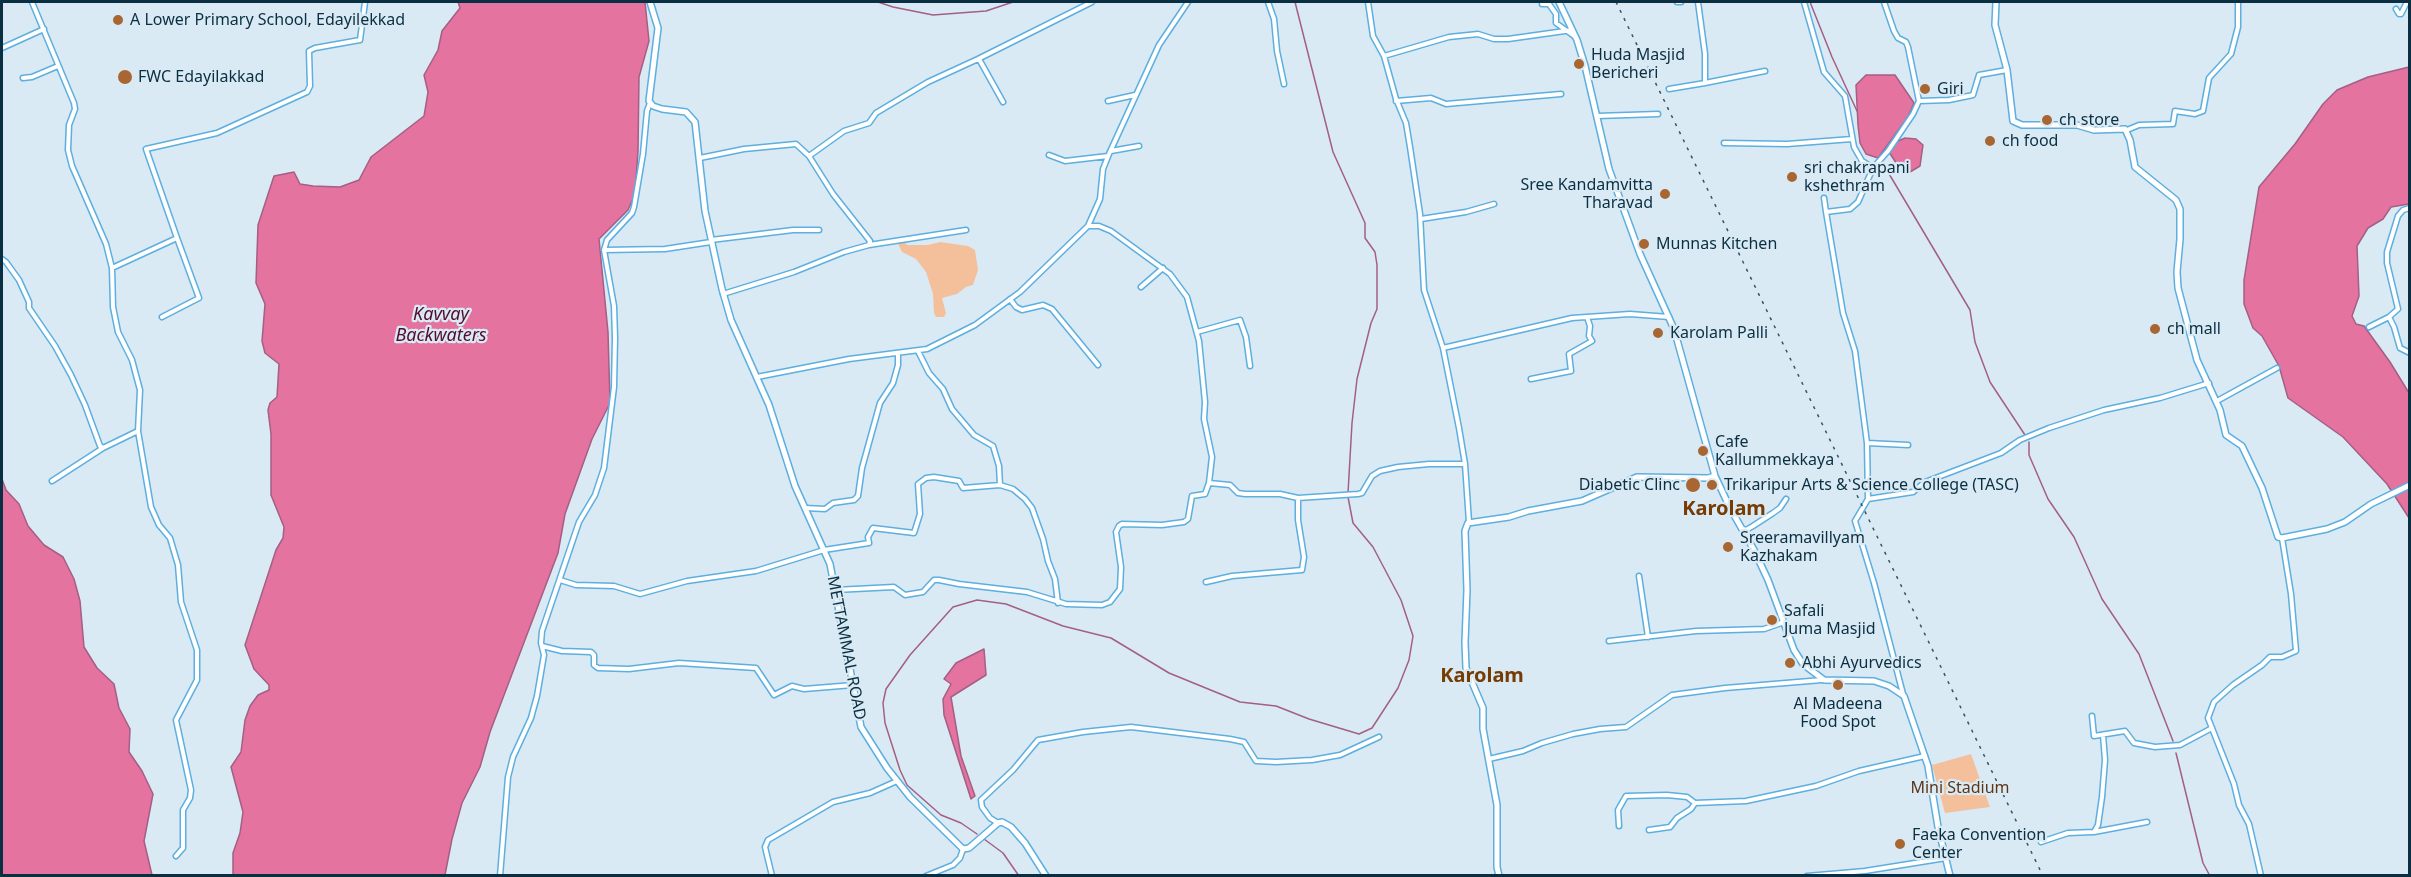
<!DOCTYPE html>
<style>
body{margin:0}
#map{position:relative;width:2411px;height:877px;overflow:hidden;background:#daeaf4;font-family:"Noto Sans",sans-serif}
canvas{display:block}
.frame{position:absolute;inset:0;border:3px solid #0a2f42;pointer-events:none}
</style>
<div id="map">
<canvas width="2411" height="877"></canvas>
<div class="frame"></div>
</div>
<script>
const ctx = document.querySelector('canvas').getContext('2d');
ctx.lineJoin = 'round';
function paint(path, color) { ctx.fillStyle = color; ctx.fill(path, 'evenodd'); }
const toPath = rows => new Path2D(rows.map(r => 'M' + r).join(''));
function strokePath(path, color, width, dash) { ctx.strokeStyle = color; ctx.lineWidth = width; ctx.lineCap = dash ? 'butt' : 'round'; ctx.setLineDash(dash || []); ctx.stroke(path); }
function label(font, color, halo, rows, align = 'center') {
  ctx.font = font + ' "Noto Sans",sans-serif'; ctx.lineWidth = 4.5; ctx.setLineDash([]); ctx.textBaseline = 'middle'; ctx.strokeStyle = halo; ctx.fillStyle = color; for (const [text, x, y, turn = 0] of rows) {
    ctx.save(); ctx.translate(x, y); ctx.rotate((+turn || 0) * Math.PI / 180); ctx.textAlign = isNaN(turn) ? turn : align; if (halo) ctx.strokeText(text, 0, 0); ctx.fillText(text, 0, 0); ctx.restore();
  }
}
const green = toPath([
 [904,241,907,245,928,245,940,242,968,246,975,250,978,270,973,285,966,287,957,294,942,298,946,313,944,317,936,317,934,313,933,294,926,272,916,259,902,252,898,244],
 [1971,754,1990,807,1945,813,1932,765]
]);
const water = toPath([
 [458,2,645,2,649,41,639,77,638,151,635,194,628,210,599,239,608,332,610,403,592,439,565,514,558,553,490,732,480,767,462,803,452,839,445,875,233,875,233,853,240,833,243,812,231,767,241,752,245,720,250,706,258,695,269,690,269,685,254,669,245,645,276,550,283,538,284,527,271,495,271,434,268,410,270,403,277,397,279,364,265,353,262,341,265,304,256,283,258,225,274,176,294,172,300,184,313,186,340,187,359,180,371,157,424,116,428,92,424,75,438,50,442,31,460,8,458,2],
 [2409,67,2409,204,2391,207,2383,219,2368,228,2357,246,2359,296,2352,316,2356,324,2364,326,2390,362,2409,393,2409,518,2387,484,2343,437,2288,398,2279,366,2262,336,2253,328,2244,304,2244,280,2259,187,2295,144,2323,104,2337,90,2368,77,2409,67],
 [1866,75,1895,75,1914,103,1908,117,1878,158,1866,154,1860,143,1858,125,1856,85,1866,75],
 [1905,138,1916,139,1923,145,1920,166,1910,172,1900,169,1889,152,1896,142,1905,138],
 [2,479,6,490,19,504,28,526,44,545,63,557,74,579,80,601,84,647,97,668,114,684,119,708,130,729,129,752,142,771,153,794,144,841,152,875,2,875,2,479],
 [984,649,986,675,951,697,961,756,975,796,971,799,944,715,943,699,951,684,944,679,956,663,984,649]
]);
const stream = toPath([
 [878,2,893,7,933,15,986,11,1013,2],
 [1295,2,1333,152,1365,223,1365,238,1375,252,1377,265,1377,309,1371,323,1357,379,1352,423,1348,493],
 [1810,2,1832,57,1857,111],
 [1882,162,1970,310,1975,342,1990,382,2025,435],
 [2029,442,2029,455,2048,499,2074,537,2102,599,2139,654,2173,741],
 [2176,753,2203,863,2210,876],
 [977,834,961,823,941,815,907,785,900,770,885,723,883,703,886,689,910,655,953,607,977,600,1006,604,1063,626,1111,638,1169,673,1240,702,1276,706,1309,719,1359,734,1372,728,1398,688,1409,660,1413,636,1401,600,1373,547,1353,523,1348,497],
 [984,839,1003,853,1019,876]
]);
const minor = toPath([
 [32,2,74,103,75,109,69,125,68,150,72,166,106,244,112,268,113,307,118,332,132,360,140,390,138,431,151,507,159,525,170,538,178,565,181,602,197,650,197,680,176,720,191,790,190,798,183,810,183,848,176,856],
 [1268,2,1274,19,1277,51,1284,84],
 [1368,2,1373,36,1384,56],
 [1677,2,1681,2],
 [1804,2,1824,72,1845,96,1854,147,1862,161,1873,168],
 [1884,2,1894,31,1898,38,1906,42,1908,47,1919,101],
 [1542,4,1549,4,1556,14,1556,23,1574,36],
 [2396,9,2399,14,2401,14,2407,2],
 [2,48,44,29],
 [979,59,1003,102],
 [23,78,32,77,58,66],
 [1705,83,1765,71],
 [1669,89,1705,83,1705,54,1698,2],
 [1108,101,1135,95],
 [1396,101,1431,98,1446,104,1561,94],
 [1597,116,1658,114],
 [2127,130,2139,125,2173,124,2175,111,2195,114,2203,111,2209,78,2231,54,2238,27,2238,2],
 [1724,143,1787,144,1852,139],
 [1111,151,1139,146],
 [1049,155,1065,161,1108,156],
 [700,158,744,149,796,144,809,156,844,131,869,123,876,113,928,82,978,59,1092,2],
 [1824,198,1826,212],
 [2410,208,2403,210,2398,216,2387,252,2387,263,2398,309,2389,317,2394,327,2400,348,2410,353],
 [1421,219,1466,212,1494,204],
 [1088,226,1099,226,1111,231,1170,274,1187,297,1199,341,1205,402,1204,419,1212,457,1209,483,1230,485,1238,493,1245,494,1280,494,1298,498,1358,494,1362,493,1372,476,1380,471,1398,467,1429,464,1465,464],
 [711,240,793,230,819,230],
 [869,245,966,230],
 [604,250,607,240,632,213,634,207,643,154,647,111,650,103],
 [2,259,6,262,19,280,29,302,29,308,55,346,71,375,85,405,100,446,103,448,138,431],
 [112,268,177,238,146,149,217,133,307,92,310,86,309,51,315,48,360,40,365,2],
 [1141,287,1163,268],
 [723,294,794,272,844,252,869,245,870,241,833,194,809,156],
 [1010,299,1016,307,1022,310,1043,305,1052,309,1098,365],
 [162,317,199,298,177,238],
 [2369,327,2389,317],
 [1197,332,1240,320,1246,337,1250,366],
 [1443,348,1572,318,1630,314,1669,317],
 [757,377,849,359,927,349,975,325,1020,292,1088,226,1100,199,1103,169,1109,154,1159,45,1188,2],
 [1531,379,1571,371,1569,354,1592,341,1589,336,1590,326,1587,317],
 [2217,401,2277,368],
 [1867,443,1908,445],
 [52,481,103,448],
 [1000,485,1013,489,1025,499,1032,508,1043,539,1048,561,1055,579,1058,603],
 [1868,499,1913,492,1925,482,2001,453,2020,440,2049,428,2104,410,2160,398,2209,383],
 [805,508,825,509,833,503,854,500,858,496,862,468,880,403,893,383,898,365,898,354],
 [1469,522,1465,464,1459,428,1443,348,1424,290,1420,214,1410,147,1406,123,1396,99,1384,56,1449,37,1478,34,1494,39,1508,39,1572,30],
 [1743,529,1746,530,1753,526,1773,513,1780,508,1786,499],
 [1639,576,1648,637],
 [560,580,576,585,614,586,640,594,687,581,756,571,824,550,869,543,868,537,873,528,914,533,920,514,918,484,926,478,934,477,959,481,963,488,1000,485,999,466,993,446,974,435,952,409,943,389,929,373,918,351],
 [1206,582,1232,576,1302,570,1304,557,1298,520,1298,498],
 [835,590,894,587,905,595,923,592,934,580,939,580,959,584,1027,592,1066,604,1102,605,1110,602,1120,589,1121,567,1116,532,1119,526,1122,524,1162,525,1184,522,1188,519,1192,496,1205,494,1209,483],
 [1609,641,1696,631,1764,629,1784,622],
 [542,646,562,651,591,652,594,655,594,665,598,668,629,669,679,663,756,668,774,695,792,686,804,689,853,685],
 [1903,694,1874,583,1855,521,1868,499,1867,443,1855,351,1843,313,1826,212,1850,209,1858,202,1873,168,1888,151,1913,114,1919,101,1949,100,1973,95,1979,75,2007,70],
 [2092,716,2094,736,2125,731,2134,743,2155,747,2180,745,2212,728],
 [1489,759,1523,751,1542,743,1573,734,1600,729,1626,727,1672,695,1725,688,1822,680],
 [998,823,990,818,982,807,981,800,1013,770,1038,740,1083,732,1131,727,1230,739,1244,742,1256,761,1276,762,1312,760,1340,755,1379,737],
 [1619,826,1618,810,1626,796,1667,795,1687,797,1695,803,1746,801,1816,786,1859,771,1925,756],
 [1649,830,1670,827,1677,818,1691,809,1695,803],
 [2094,832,2147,822],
 [2041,842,2068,833,2094,832,2098,825,2102,797,2105,760,2103,735],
 [500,876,508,777,513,757,531,718,537,696,544,655,541,643,542,631,579,522,595,495,604,468,614,387,615,338,614,306,604,250,665,249,711,242],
 [772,876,765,847,768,840,833,802,870,793,897,781],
 [926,876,953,865,960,858,963,849],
 [1807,876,1865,871,1946,858],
 [2261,876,2249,824,2239,805,2234,784,2208,718,2214,702,2233,685,2262,665,2270,657,2282,657,2296,651,2291,594,2282,538]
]);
const secondary = toPath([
 [650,2,658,28,649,101,653,106,662,109,686,112,695,122,705,211,722,289,731,320,769,405,795,486,830,564,861,727,887,768,910,797,963,849,969,848,998,823,1002,822,1011,827,1025,843,1046,876],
 [1559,2,1577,40,1585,66,1609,169,1640,254,1674,329,1715,476,1730,508,1754,550,1768,580,1794,650,1803,664,1824,680,1874,681,1889,686,1904,696,1928,766,1938,827,1950,876],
 [1996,2,1995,25,2007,70,2013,121,2022,125,2077,125,2094,130,2125,129,2130,140,2135,167,2176,200,2180,209,2180,239,2177,272,2178,288,2197,360,2220,410,2226,435,2242,446,2262,488,2278,537,2282,538,2327,529,2345,522,2371,504,2410,485],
 [1499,876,1497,867,1497,805,1483,729,1483,708,1466,668,1465,642,1467,590,1465,531,1468,523,1509,517,1528,511,1582,501,1637,477,1708,478,1715,476]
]);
const rail = toPath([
 [1616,2,2043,876]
]);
const markers = [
 [118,20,6,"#a86632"],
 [1579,64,6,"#a86632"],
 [125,77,8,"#a86632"],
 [1925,89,6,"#a86632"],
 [2047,120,6,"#a86632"],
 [1990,141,6,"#a86632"],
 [1792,177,6,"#a86632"],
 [1665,194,6,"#a86632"],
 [1644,244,6,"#a86632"],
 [2155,329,6,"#a86632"],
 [1658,333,6,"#a86632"],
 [1703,451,6,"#a86632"],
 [1693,485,8,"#a86632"],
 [1712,485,6,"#a86632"],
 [1728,547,6,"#a86632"],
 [1772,620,6,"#a86632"],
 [1790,663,6,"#a86632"],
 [1838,685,6,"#a86632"],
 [1900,844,6,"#a86632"]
];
const poiNames = [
 ["A Lower Primary School, Edayilekkad",130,20],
 ["Huda Masjid",1591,55],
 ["Bericheri",1591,73],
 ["FWC Edayilakkad",138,77],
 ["Giri",1937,89],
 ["ch store",2059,120],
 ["ch food",2002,141],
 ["sri chakrapani",1804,168],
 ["kshethram",1804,186],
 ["Sree Kandamvitta",1653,185,"right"],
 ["Tharavad",1653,203,"right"],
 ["Munnas Kitchen",1656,244],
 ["ch mall",2167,329],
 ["Karolam Palli",1670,333],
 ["Cafe",1715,442],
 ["Kallummekkaya",1715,460],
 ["Diabetic Clinc",1680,485,"right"],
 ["Trikaripur Arts & Science College (TASC)",1724,485],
 ["Sreeramavillyam",1740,538],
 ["Kazhakam",1740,556],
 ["Safali",1784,611],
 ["Juma Masjid",1784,629],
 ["Abhi Ayurvedics",1802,663],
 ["Al Madeena",1838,704,"center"],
 ["Food Spot",1838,722,"center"],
 ["Faeka Convention",1912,835],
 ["Center",1912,853]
];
const streetNames = [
 ["METTAMMAL ROAD",846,648,79]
];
const parkNames = [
 ["Mini Stadium",1960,788]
];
const waterNames = [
 ["Kavvay",441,315],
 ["Backwaters",441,336]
];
const quarterNames = [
 ["Karolam",1724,509],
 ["Karolam",1482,676]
];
paint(green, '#f4c09b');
paint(water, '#e473a0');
strokePath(water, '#a35f84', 1.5);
strokePath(stream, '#a35f84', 1.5);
strokePath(minor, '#5cafdf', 7);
strokePath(secondary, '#5cafdf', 8);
strokePath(minor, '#fff', 4);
strokePath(secondary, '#fff', 5);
strokePath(rail, '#345566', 1.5, [3, 6]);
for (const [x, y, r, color] of markers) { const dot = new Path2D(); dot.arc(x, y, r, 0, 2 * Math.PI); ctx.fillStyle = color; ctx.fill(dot); strokePath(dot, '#daeaf4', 2); }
label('16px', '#0a2f42', '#daeaf4', poiNames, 'left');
label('16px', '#0a2f42', '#daeaf4', streetNames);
label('16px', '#5d3618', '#daeaf4', parkNames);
label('italic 18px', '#530d2f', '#daeaf4', waterNames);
label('bold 20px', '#753c05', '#daeaf4', quarterNames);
</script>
